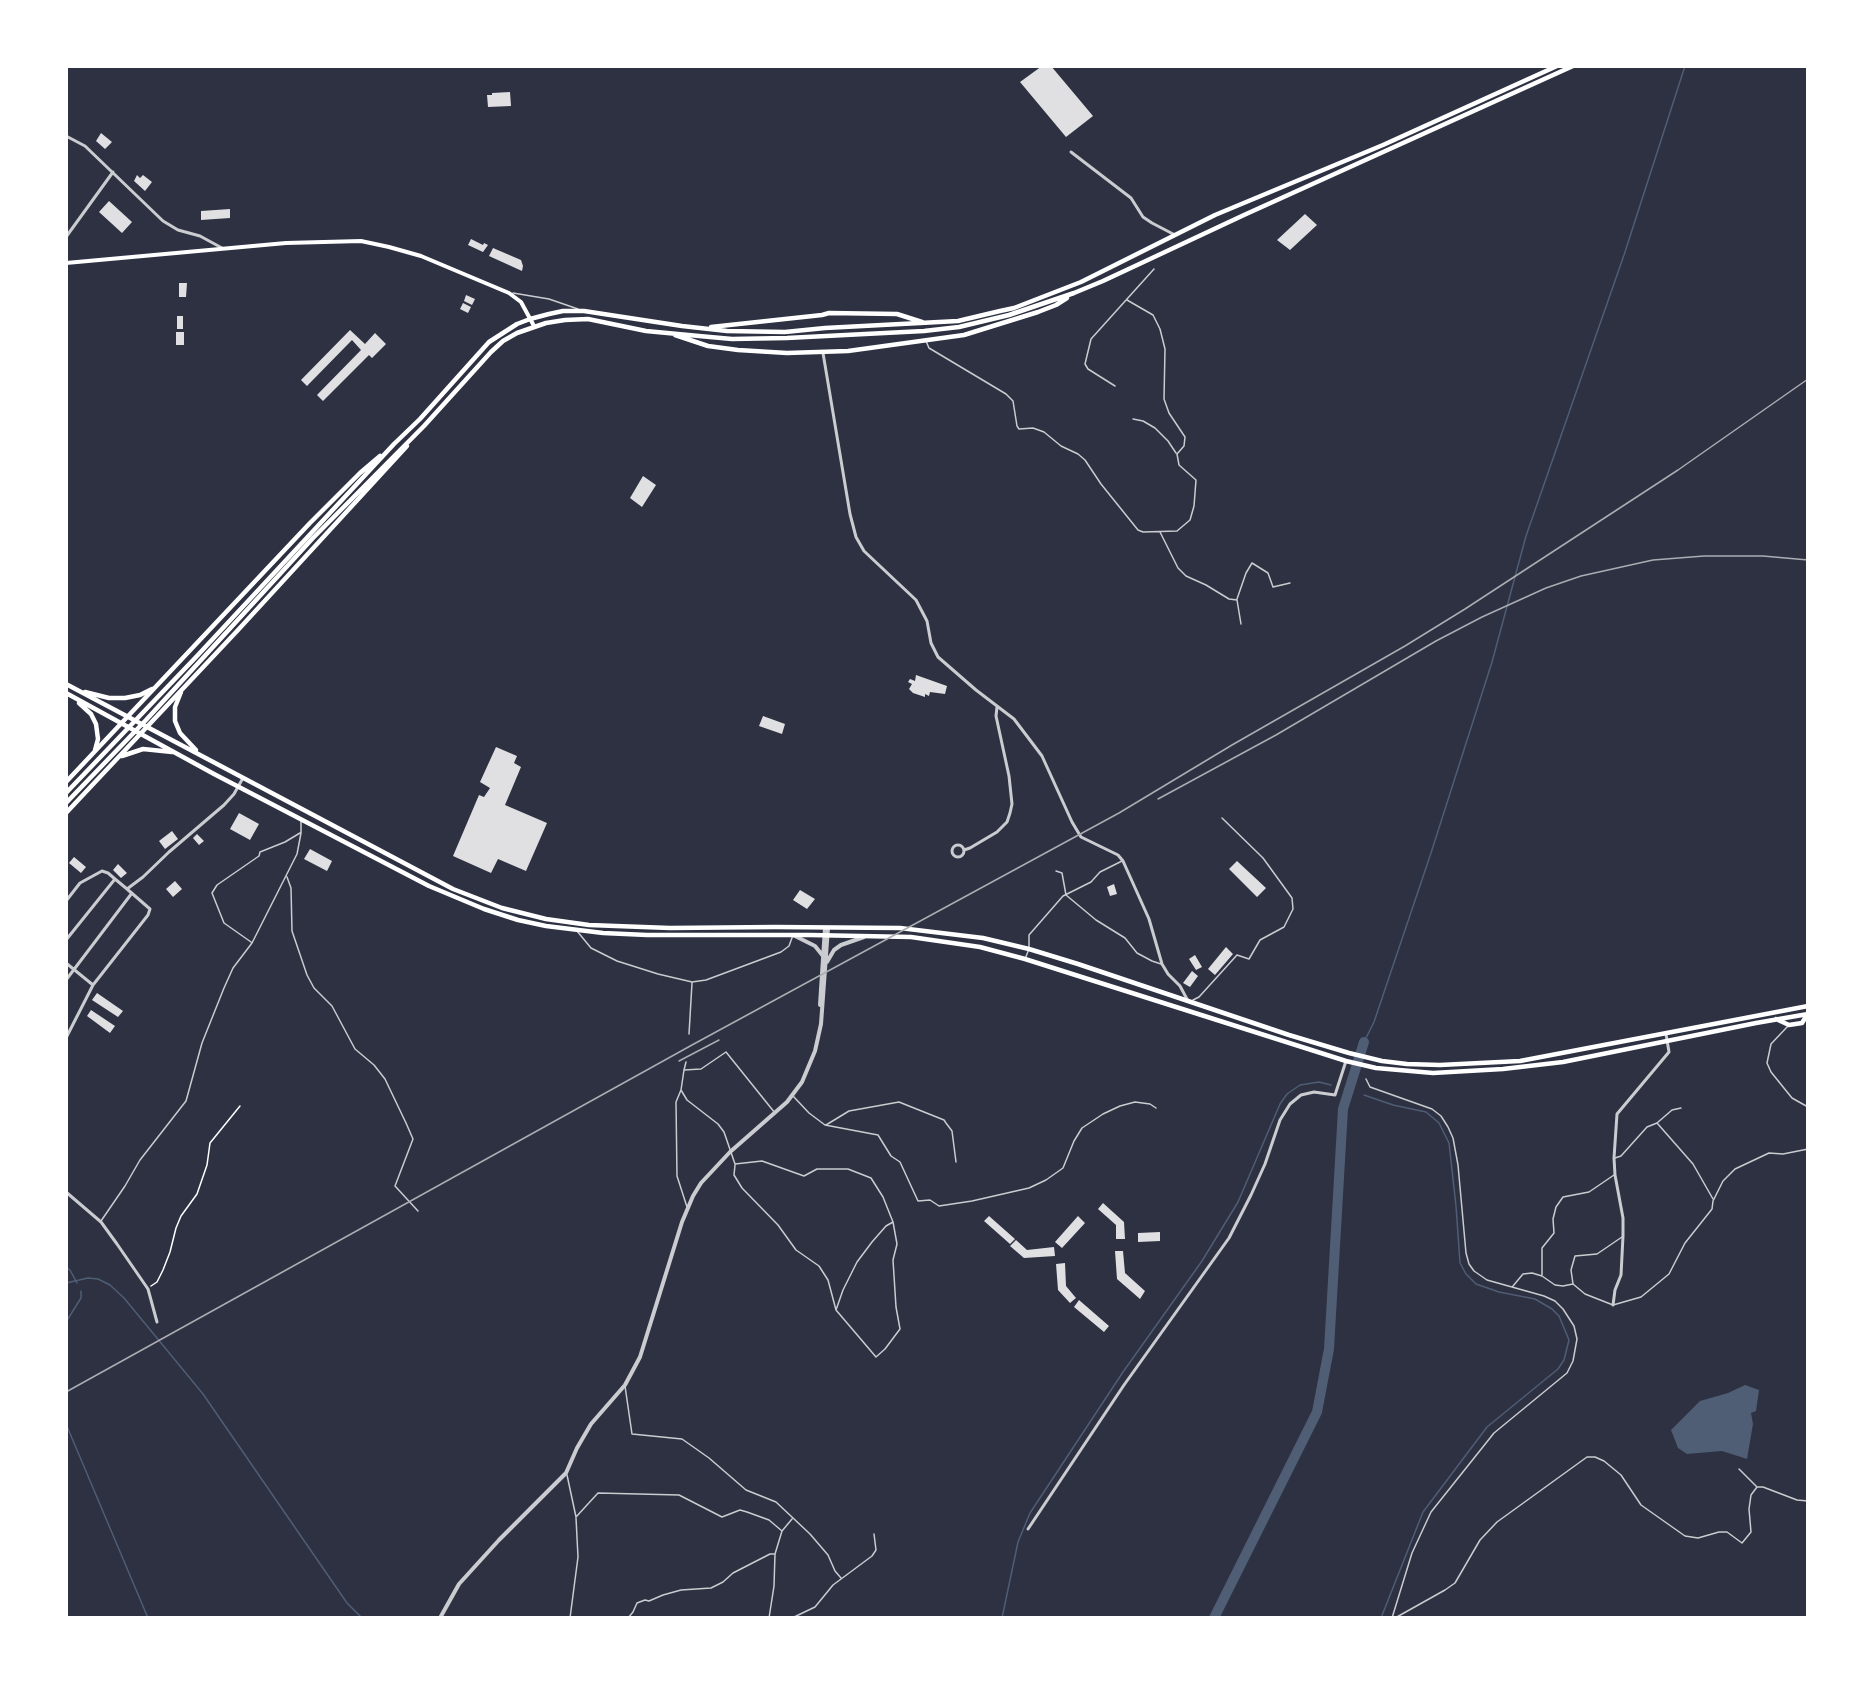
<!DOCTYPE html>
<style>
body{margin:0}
#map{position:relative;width:1874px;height:1684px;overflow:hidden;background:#2d3142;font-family:"PT Sans Narrow",sans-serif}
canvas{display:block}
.frame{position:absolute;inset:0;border:68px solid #fff;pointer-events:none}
</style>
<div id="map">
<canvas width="1874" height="1684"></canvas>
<div class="frame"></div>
</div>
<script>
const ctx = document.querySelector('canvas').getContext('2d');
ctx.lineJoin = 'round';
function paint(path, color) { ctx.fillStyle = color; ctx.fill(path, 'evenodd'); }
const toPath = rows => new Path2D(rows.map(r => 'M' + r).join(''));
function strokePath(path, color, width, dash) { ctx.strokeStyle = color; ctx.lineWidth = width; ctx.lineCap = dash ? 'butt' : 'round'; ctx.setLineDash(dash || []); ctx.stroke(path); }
const water = toPath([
 [1745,1385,1759,1390,1756,1411,1751,1413,1753,1424,1747,1459,1722,1451,1687,1454,1678,1448,1671,1430,1700,1401,1728,1393]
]);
const stream = toPath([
 [1364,1042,1374,1022,1431,853,1492,662,1526,536,1624,255,1685,66],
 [1364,1095,1393,1105,1426,1112,1439,1123,1449,1143,1456,1206,1460,1263,1466,1274,1476,1284,1499,1292,1535,1299,1552,1309,1559,1316,1569,1340,1564,1360,1558,1369,1487,1427,1423,1512,1381,1618],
 [66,1267,70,1270,77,1283],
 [66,1283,88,1278,98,1279,110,1285,124,1298,203,1394,347,1603,362,1618],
 [66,1322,81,1298,81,1291],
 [66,1424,148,1618],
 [1002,1618,1018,1542,1030,1513,1123,1372,1202,1261,1238,1202,1280,1104,1287,1094,1300,1085,1319,1082,1331,1085]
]);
const river = toPath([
 [1214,1618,1317,1412,1329,1349,1343,1109,1364,1042]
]);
const building = toPath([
 [1042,66,1051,66,1093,116,1066,137,1020,82],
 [510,92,511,106,488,107,487,95,492,95,492,93],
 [101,133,112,142,105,149,96,141],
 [137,175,140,178,143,175,152,182,145,191,134,181],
 [109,201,132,222,122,233,99,212],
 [230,209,230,218,201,220,201,211],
 [1305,214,1317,225,1290,250,1277,240],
 [471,239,483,245,484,243,488,245,483,252,468,245],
 [493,248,521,260,523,266,522,271,489,256],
 [179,283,187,283,186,297,179,297],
 [466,295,475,299,472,305,464,301],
 [463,303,471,307,468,313,460,309],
 [177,316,183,316,183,329,177,329],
 [350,330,365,344,375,333,386,344,372,358,369,355,323,401,317,395,361,350,352,340,307,386,301,380],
 [176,332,184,332,184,345,176,345],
 [643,476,656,485,642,507,630,498],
 [916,675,947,686,945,694,930,692,929,696,925,694,925,697,913,693,909,689,912,684,908,682,910,679,915,681],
 [763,716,785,724,782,734,759,726],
 [496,747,517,756,514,763,521,767,505,805,547,823,526,871,498,859,491,873,453,856,479,795,484,797,490,788,480,782],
 [239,813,259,824,250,840,230,829],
 [172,831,178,839,165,849,159,841],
 [197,834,204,841,199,845,193,838],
 [310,849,332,861,327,871,304,859],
 [74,857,86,867,81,873,69,863],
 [1237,861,1266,888,1257,897,1229,869],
 [118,864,127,873,121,878,113,870],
 [175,881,182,889,173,897,166,889],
 [1114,884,1117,894,1110,896,1107,887],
 [800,890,815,899,807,909,793,900],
 [1226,947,1233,954,1215,975,1208,969],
 [1195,955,1202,967,1196,970,1189,959],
 [1192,971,1198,976,1190,987,1183,983],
 [97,993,123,1011,118,1017,92,1000],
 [91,1010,115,1026,110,1033,87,1016],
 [1103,1203,1124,1222,1125,1239,1116,1239,1116,1225,1098,1209],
 [989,1216,1015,1239,1010,1244,984,1221],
 [1078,1216,1085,1223,1062,1248,1055,1242],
 [1160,1232,1160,1241,1138,1242,1138,1233],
 [1016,1240,1027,1250,1054,1247,1055,1256,1024,1258,1010,1246],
 [1115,1251,1123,1251,1125,1273,1145,1291,1140,1299,1117,1279],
 [1065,1263,1066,1286,1076,1298,1070,1303,1058,1290,1056,1264],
 [1079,1300,1109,1326,1104,1332,1074,1307]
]);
const path = toPath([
 [151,1286,157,1282,163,1270,170,1252,176,1228,181,1216,197,1194,207,1165,210,1143,240,1106]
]);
const service = toPath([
 [513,293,549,299,578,309],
 [926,341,929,348,1006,394,1013,401,1017,426,1019,429,1033,428,1044,432,1061,446,1078,454,1085,460,1101,484,1138,530,1143,532,1177,531,1190,520,1194,506,1196,480,1179,465,1177,454,1184,446,1185,437,1169,413,1164,399,1165,349,1160,329,1153,315,1127,300],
 [1115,386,1088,369,1085,364,1091,339,1154,269],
 [1133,419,1143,421,1155,428,1168,441,1176,453],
 [1160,532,1178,568,1186,576,1206,585,1229,599,1237,600,1241,624],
 [1237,599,1246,573,1252,563,1268,573,1273,587,1290,583],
 [1056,871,1062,873,1066,895,1096,920,1125,938,1137,953,1152,961,1161,964],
 [287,877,291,888,292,931,307,975,314,988,332,1006,355,1049,374,1065,385,1079,406,1123,413,1139,395,1186,418,1211],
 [577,931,591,948,617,961,658,974,692,982,706,980,781,952,789,946,793,935],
 [251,942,224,923,212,893,217,885,259,856,260,852,285,842,300,833],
 [1025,959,1029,949,1029,935,1063,896,1091,882,1100,872,1122,861],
 [1193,1000,1199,997,1237,955,1249,959,1260,940,1284,927,1293,909,1292,898,1263,858,1222,818],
 [1788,1026,1771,1044,1767,1063,1771,1072,1792,1098,1808,1107],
 [689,1034,692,983],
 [686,1062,684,1070,701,1069,726,1052,775,1113],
 [684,1070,681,1090,676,1102,677,1176,687,1207],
 [1366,1079,1370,1087,1432,1109,1441,1116,1448,1127,1453,1138,1458,1165,1466,1253,1469,1264,1474,1271,1487,1280,1544,1296,1555,1301,1563,1309,1574,1326,1577,1339,1573,1361,1567,1373,1494,1433,1431,1512,1412,1553,1392,1618],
 [681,1090,687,1100,718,1124,724,1132,735,1164,762,1161,804,1176,817,1169,848,1169,871,1178,883,1197,893,1222,886,1226,872,1242,857,1262,843,1290,836,1310],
 [793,1096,809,1113,825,1125,878,1135,891,1156,900,1162,918,1201,930,1200,939,1206,972,1201,1029,1188,1046,1180,1063,1168,1074,1141,1082,1128,1103,1114,1120,1106,1135,1102,1150,1104,1156,1108],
 [1657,1123,1693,1164,1713,1199],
 [826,1125,849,1111,899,1102,944,1120,946,1123,952,1131,956,1162],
 [1615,1158,1621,1156,1647,1127,1657,1123,1672,1110,1681,1108],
 [735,1165,734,1175,742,1188,778,1225,796,1250,819,1266,828,1280,836,1310,876,1357,885,1349,900,1329,896,1307,893,1260,897,1244,893,1222],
 [101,1221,125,1186,140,1160,186,1101,202,1043,224,988,233,968,252,943,297,854,301,833,301,820],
 [1542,1275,1542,1248,1554,1233,1553,1219,1556,1207,1563,1197,1589,1192,1614,1175],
 [1573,1284,1571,1270,1575,1256,1597,1254,1622,1237],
 [1513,1286,1523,1274,1532,1273,1542,1276,1555,1285,1563,1286,1573,1284,1585,1294,1613,1305,1641,1297,1669,1274,1685,1243,1712,1209,1713,1201,1723,1181,1735,1169,1769,1153,1783,1154,1808,1149],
 [625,1386,632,1434,682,1439,709,1458,746,1490,776,1502,810,1534,828,1555,835,1571,841,1578],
 [1739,1469,1757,1487,1763,1487,1797,1500,1808,1501],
 [567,1475,576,1517,598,1493,679,1495,722,1517,740,1510,747,1512,769,1520,782,1531],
 [570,1618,578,1557,576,1518],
 [628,1618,633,1612,637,1603,645,1600,649,1601,663,1595,681,1590,711,1588,723,1582,733,1573,770,1554,775,1554],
 [769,1618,774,1586,775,1554,782,1531,792,1519],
 [792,1618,815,1607,833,1585,872,1556,876,1550,874,1534],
 [1395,1618,1445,1590,1455,1583,1480,1540,1497,1522,1587,1457,1595,1457,1604,1461,1621,1475,1641,1505,1685,1536,1698,1538,1719,1532,1727,1532,1742,1543,1751,1532,1749,1509,1751,1495,1757,1487]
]);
const minor = toPath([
 [66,136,85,146,163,221,178,230,200,236,222,248],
 [1071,152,1131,198,1143,217,1152,223,1175,235],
 [66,237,113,172],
 [823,353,850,514,856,537,864,551,916,600,927,621,931,643,938,657,976,690,1014,719,1042,756,1072,822,1081,837,1118,855,1123,861,1149,919,1162,964,1168,974,1180,986,1188,1001],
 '952 851a6 6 0 1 1 12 0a6 6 0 1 1-12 0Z',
 [964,850,970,848,997,832,1007,822,1010,813,1012,804,1009,776,996,716,997,707],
 [66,901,80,883,102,871,108,873,115,879],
 [66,940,115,879,127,889,143,877,169,852,224,805,234,794,243,778],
 [66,963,93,985],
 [66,980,132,893],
 [66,1038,93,985,148,915,150,909,127,889],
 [66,1192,101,1222,117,1244,148,1289,157,1322],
 [1613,1305,1615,1290,1621,1275,1623,1236,1623,1218,1615,1175,1614,1158,1617,1114,1669,1052,1666,1034],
 [1028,1529,1124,1385,1229,1238,1251,1195,1265,1164,1280,1120,1290,1104,1301,1095,1314,1092,1335,1095,1346,1061]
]);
const tertiary = toPath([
 [793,935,815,946,823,956],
 [827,962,834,950,841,945,864,937],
 [820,1005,825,928],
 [440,1618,459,1584,499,1540,566,1473,577,1448,591,1424,625,1385,640,1357,682,1222,693,1196,701,1183,730,1152,787,1102,802,1082,815,1051,821,1024,828,928]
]);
const secondary = toPath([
 [66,263,286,243,361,241,389,247,421,256,509,293,521,302,534,326]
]);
const primary = toPath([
 [711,327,822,315,829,313,897,314,922,322],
 [675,335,708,346,738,350,787,353,848,351,964,335,1038,312,1056,305,1067,298],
 [66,684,453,889,502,908,546,919,589,925,670,928,775,927,900,928,983,938,1029,949,1078,964,1289,1035,1349,1053,1382,1061,1407,1064,1440,1065,1520,1061,1808,1006],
 [85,692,109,698,125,698,140,695,152,689],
 [181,692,175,707,175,721,180,733,196,750],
 [66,693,214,774,429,886,484,909,518,920,546,926,603,933,647,935,810,935,911,937,980,947,1025,959,1346,1061,1376,1068,1433,1073,1503,1069,1563,1062,1756,1023,1808,1014],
 [79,703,91,714,96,724,98,739,95,750],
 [122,756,143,749,172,752],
 [66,782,310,523,360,473,380,456],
 [66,793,197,656,394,444,420,419,489,342,517,324,530,319,549,314,563,311,584,311,682,326,727,331,785,332,825,328,958,321,1000,311,1014,308,1081,282,1215,215,1383,145,1557,66],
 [66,803,146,720,313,538,424,426,491,352,503,341,517,333,546,323,565,320,588,319,646,331,699,336,732,339,787,338,924,331,959,327,1009,315,1074,293,1103,281,1244,215,1573,66],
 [66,813,238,630,407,446],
 [1776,1019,1789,1025,1802,1023,1807,1015]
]);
const rail = toPath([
 [1158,799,1276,735,1436,641,1482,617,1546,588,1581,576,1653,560,1704,556,1763,556,1808,560],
 [679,1061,719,1040],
 [66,1392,692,1045,1119,813,1232,745,1405,646,1465,609,1678,470,1808,379]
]);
paint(water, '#4f5d75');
strokePath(stream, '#4f5d75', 1.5);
strokePath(river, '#4f5d75', 10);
paint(building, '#e0e0e3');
strokePath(path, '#fff', 1.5);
strokePath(service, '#caccd0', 1.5);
strokePath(minor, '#caccd0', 3);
strokePath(tertiary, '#caccd0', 4);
strokePath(secondary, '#fff', 4);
strokePath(primary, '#fff', 4.5);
strokePath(rail, '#abadb3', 1.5);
</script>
